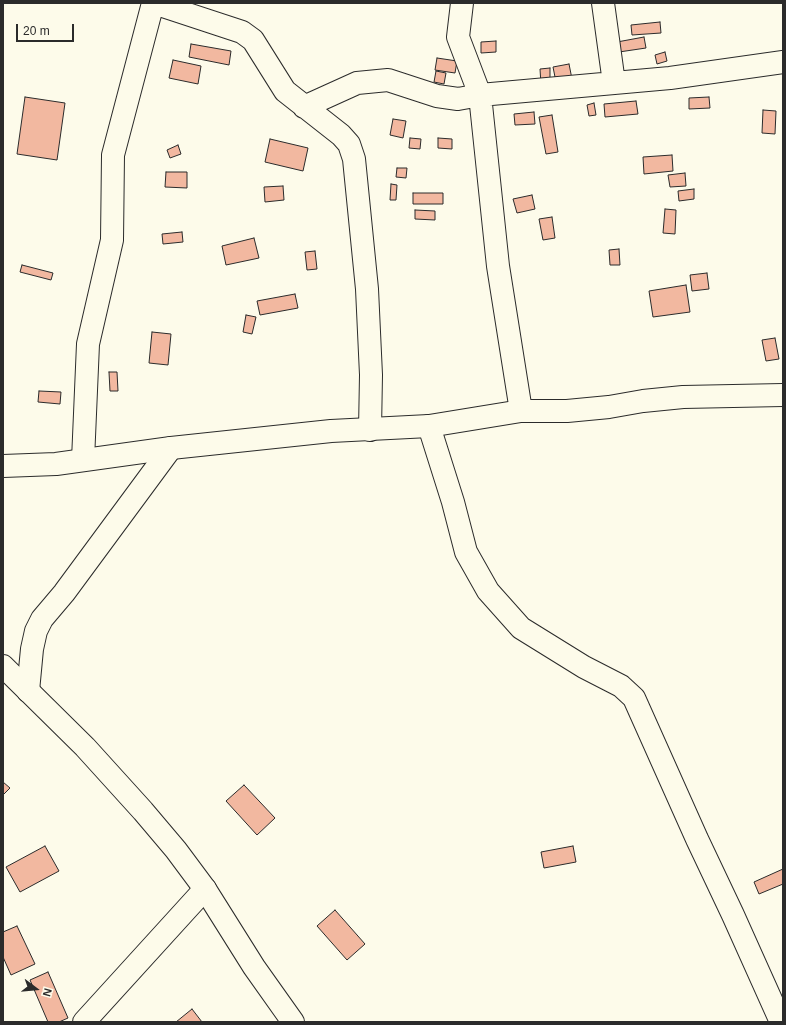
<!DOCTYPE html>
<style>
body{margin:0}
#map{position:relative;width:786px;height:1025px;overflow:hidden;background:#fdfbea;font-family:Helvetica,sans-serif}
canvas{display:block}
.frame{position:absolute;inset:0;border:4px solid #2b2b2b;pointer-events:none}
.north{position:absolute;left:16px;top:969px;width:40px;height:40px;-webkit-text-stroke:3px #fdfbea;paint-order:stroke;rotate:106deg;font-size:11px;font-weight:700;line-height:16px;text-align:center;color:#2b2b2b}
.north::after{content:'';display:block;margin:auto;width:14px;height:18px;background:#2b2b2b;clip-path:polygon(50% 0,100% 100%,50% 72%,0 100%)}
.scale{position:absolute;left:16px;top:24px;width:58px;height:18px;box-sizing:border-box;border:2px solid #2b2b2b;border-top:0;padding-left:5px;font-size:12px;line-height:14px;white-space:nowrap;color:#2b2b2b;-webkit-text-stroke:3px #fdfbea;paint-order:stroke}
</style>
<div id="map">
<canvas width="786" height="1025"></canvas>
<div class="frame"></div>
<div class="north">N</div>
<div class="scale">20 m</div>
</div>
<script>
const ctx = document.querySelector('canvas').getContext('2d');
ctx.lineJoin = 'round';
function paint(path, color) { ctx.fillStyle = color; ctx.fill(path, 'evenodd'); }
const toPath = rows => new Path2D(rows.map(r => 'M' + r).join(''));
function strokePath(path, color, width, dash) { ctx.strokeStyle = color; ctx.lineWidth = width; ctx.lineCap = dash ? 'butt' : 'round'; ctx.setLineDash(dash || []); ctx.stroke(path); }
const building = toPath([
 [660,22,661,33,632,35,631,25,660,22],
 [644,37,646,48,619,52,617,42,644,37],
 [496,41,496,52,481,53,481,42,496,41],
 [191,44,231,51,229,65,189,57,191,44],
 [665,52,667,61,657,64,655,55,665,52],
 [437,58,457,61,455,73,435,70,437,58],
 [173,60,201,66,198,84,169,78,173,60],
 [569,64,572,79,556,82,553,67,569,64],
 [550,68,550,84,541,85,540,69,550,68],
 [436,71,446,73,444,84,434,82,436,71],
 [25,97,65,103,57,160,17,154,25,97],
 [709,97,710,108,689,109,689,98,709,97],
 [636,101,638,114,605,117,604,104,636,101],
 [594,103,596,115,589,116,587,105,594,103],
 [763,110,776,111,775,134,762,133,763,110],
 [534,112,535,124,515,125,514,114,534,112],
 [552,115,558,152,546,154,539,117,552,115],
 [393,119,406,121,403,138,390,135,393,119],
 [410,138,421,139,420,149,409,148,410,138],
 [438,138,452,139,452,149,438,148,438,138],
 [270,139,308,148,303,171,265,162,270,139],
 [178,145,181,154,170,158,167,150,178,145],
 [672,155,673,171,644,174,643,157,672,155],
 [397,168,407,168,406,178,396,177,397,168],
 [166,172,187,172,187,188,165,187,166,172],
 [685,173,686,186,670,187,668,175,685,173],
 [391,184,397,185,396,200,390,200,391,184],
 [283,186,284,200,265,202,264,187,283,186],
 [694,189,694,199,679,201,678,191,694,189],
 [413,193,443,193,443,204,413,204,413,193],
 [532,195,535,209,517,213,513,199,532,195],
 [665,209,676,210,675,234,663,233,665,209],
 [415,210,435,211,435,220,415,219,415,210],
 [552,217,555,238,543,240,539,219,552,217],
 [182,232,183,242,163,244,162,234,182,232],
 [254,238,259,258,226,265,222,246,254,238],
 [619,249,620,265,610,265,609,250,619,249],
 [315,251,317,269,307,270,305,252,315,251],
 [22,265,53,273,51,280,20,272,22,265],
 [707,273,709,289,692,291,690,275,707,273],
 [686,285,690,312,653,317,649,291,686,285],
 [295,294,298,308,260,315,257,301,295,294],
 [246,315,256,317,252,334,243,332,246,315],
 [152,332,171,334,168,365,149,363,152,332],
 [775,338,779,359,766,361,762,340,775,338],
 [109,372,117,372,118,391,110,391,109,372],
 [39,391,61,392,60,404,38,402,39,391],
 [3,782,10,788,3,795,3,782],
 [244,785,275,818,257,835,226,801,244,785],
 [45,846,59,871,20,892,6,867,45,846],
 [573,846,576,862,544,868,541,852,573,846],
 [783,869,783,884,759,894,754,882,783,869],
 [335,910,365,944,347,960,317,926,335,910],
 [17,926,35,964,11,975,3,957,3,932,17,926],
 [48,972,68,1018,59,1022,48,1022,30,980,48,972],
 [192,1009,202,1022,176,1022,192,1009]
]);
const minor = toPath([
 [154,3,242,32,253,40,285,91,341,135,349,144,354,159,367,289,371,375,370,430],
 [462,3,458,37,480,95,498,266,521,411],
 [603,3,614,83],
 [304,107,357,83,388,80,437,96,458,99,480,95,670,78,783,62],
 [429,426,453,502,466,552,488,591,521,628,584,667,621,686,634,698,697,839,733,915,781,1022],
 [83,460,88,344,112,240,113,155,153,3],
 [28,691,32,649,36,631,42,619,64,593,171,448],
 [84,1022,205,889]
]);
const major = toPath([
 [3,666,85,747,143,811,176,850,205,889,254,967,293,1022]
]);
const highway = toPath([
 [3,466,56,464,171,448,331,431,429,426,521,411,567,411,609,407,643,401,683,397,783,395]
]);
paint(building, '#f2b8a0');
strokePath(building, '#2b2b2b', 1);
strokePath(minor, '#2b2b2b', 24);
strokePath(major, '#2b2b2b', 24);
strokePath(highway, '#2b2b2b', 24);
strokePath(minor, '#fdfbea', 22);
strokePath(major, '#fdfbea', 22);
strokePath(highway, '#fdfbea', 22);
</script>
